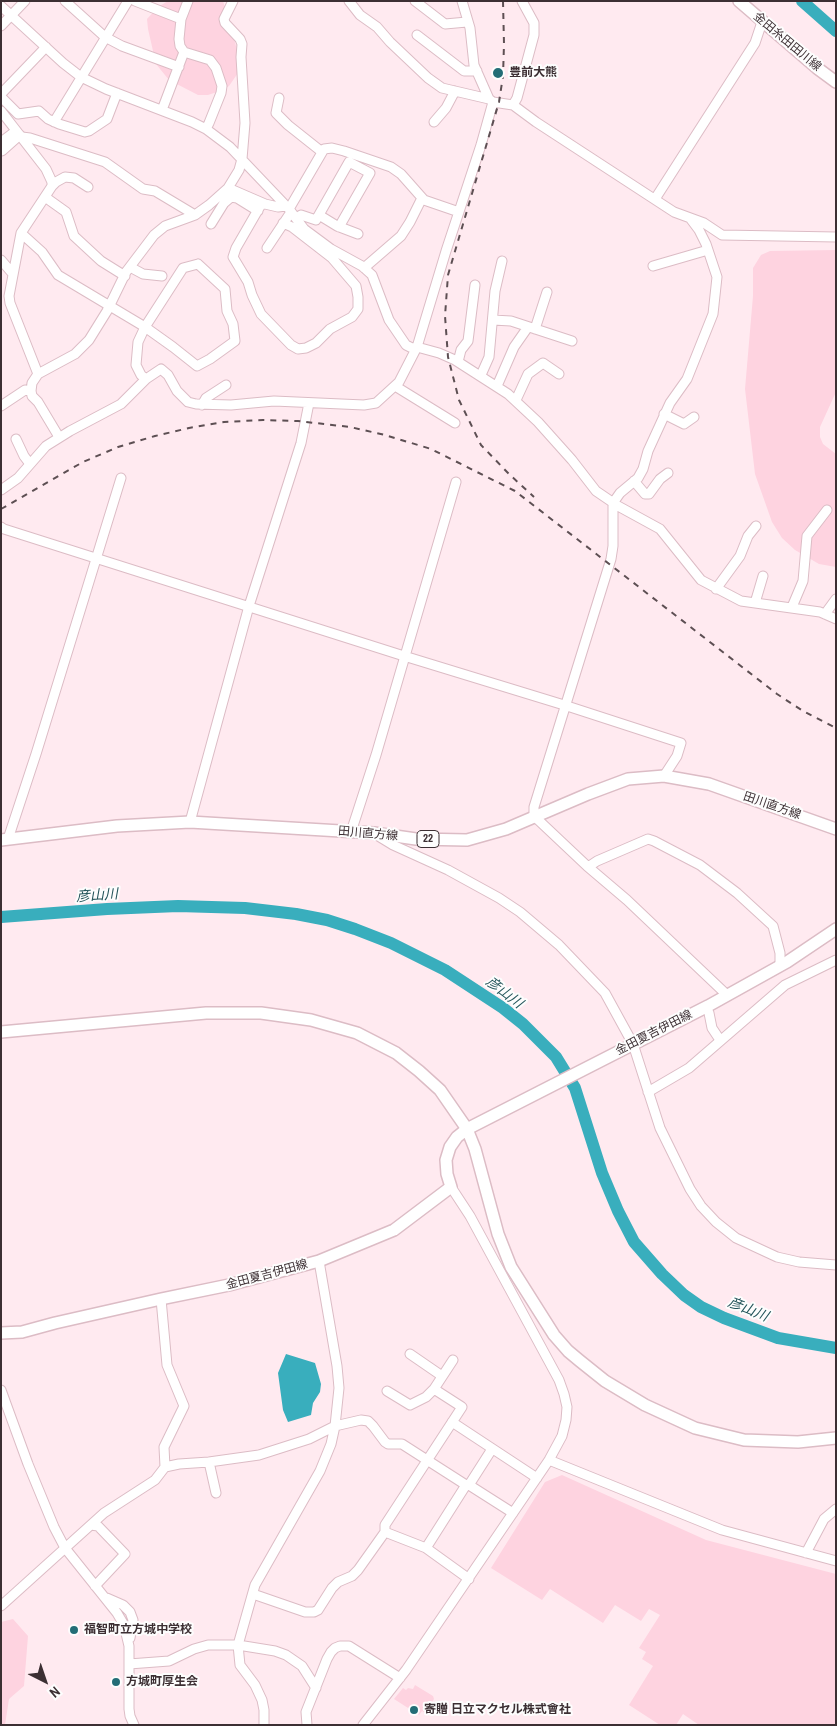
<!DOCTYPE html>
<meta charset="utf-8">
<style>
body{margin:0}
#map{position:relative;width:837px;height:1726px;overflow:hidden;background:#ffeaf0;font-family:"Archivo Narrow",sans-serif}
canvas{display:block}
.frame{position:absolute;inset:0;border:2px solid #3c2f33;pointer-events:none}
.north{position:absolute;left:20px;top:1656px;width:50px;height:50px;-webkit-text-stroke:4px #fdfdfd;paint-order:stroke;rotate:139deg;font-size:14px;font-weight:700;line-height:20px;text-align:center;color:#3c2f33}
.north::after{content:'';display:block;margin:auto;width:18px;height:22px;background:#3c2f33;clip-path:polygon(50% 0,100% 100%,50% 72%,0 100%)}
</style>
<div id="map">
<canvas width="837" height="1726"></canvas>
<div class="frame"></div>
<div class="north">N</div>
</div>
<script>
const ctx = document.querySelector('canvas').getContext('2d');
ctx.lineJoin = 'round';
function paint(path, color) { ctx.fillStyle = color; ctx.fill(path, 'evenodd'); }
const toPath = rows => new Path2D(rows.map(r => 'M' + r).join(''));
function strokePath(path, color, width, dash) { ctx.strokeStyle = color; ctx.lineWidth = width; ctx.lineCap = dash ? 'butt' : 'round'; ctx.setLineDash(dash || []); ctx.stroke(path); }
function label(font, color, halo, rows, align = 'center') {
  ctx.font = font + ' "Archivo Narrow","Noto Sans JP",sans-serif'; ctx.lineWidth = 4; ctx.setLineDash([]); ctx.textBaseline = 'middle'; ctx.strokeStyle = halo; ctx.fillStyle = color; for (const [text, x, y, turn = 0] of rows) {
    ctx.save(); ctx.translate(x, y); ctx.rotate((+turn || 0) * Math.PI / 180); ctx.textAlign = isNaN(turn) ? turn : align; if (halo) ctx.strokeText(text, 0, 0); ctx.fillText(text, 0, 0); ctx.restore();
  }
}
const green = toPath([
 [168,1,223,1,240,60,238,73,229,86,223,90,208,95,198,95,169,80,156,64,148,29,147,19,158,7],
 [836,250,836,392,820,427,820,437,823,444,836,454,836,567,819,564,795,550,782,538,772,522,755,474,745,389,753,296,753,268,761,255,770,251],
 [562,1475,706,1540,836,1574,836,1725,699,1725,683,1714,676,1725,660,1725,629,1705,653,1666,642,1659,646,1652,639,1648,660,1615,649,1609,641,1621,615,1605,603,1623,550,1589,542,1600,491,1568,545,1482],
 [13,1619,28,1636,24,1686,9,1699,5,1725,1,1725,1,1622],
 [415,1685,433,1696,434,1699,425,1713,422,1711,419,1715,394,1699,403,1688,406,1690,408,1688,413,1689]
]);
const water = toPath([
 [286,1354,315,1363,321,1384,320,1392,313,1403,311,1415,288,1422,283,1410,278,1373]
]);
const river = toPath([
 [802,1,836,31],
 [1,917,107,909,178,906,245,908,296,914,327,920,355,929,391,943,445,970,503,1008,523,1024,556,1057,575,1088,602,1173,618,1211,634,1242,662,1274,684,1295,701,1307,724,1318,778,1338,836,1348]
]);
const minor = toPath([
 [65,1,105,37,122,46,179,67],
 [135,1,181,19,179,39,180,46,184,52,162,110],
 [349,1,360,15,377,27,390,42,428,78,442,88,489,99],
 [415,1,445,24,467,22],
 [462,1,470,28,474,65,489,99,493,102,513,105,536,122,674,212,704,223,722,235,836,237],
 [1,6,63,63,81,77,106,89,192,122,206,129,230,147,289,209,304,229,331,249,362,266,372,275,389,320,406,345,412,348,417,347,439,353,455,360,508,394,538,422,572,460,596,491,618,506,660,529,701,580,741,601,820,612,836,619],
 [181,19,188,1],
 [1,26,25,1],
 [417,35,464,71,477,71],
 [184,52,210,60,216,68,222,86,221,93,209,123,206,129],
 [1,94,46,47],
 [1,97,18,114,39,111,48,119,59,124,85,132,89,131,107,119,117,93],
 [279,98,276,113,288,125,322,152],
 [513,105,517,98,534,35,534,23,522,1],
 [1,111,46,169,52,182,52,186,21,233,9,296,10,303,38,374],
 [54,122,128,1],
 [434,122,446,108,455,91],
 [22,137,30,138,105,162,143,189,155,191,195,215],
 [1,142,16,131],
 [2,151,20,135],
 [52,186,56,182,65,177,74,178,88,187],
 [228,188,265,204,278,207,286,206],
 [45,197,66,212,74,236,101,261,125,276],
 [655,199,755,43,762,22],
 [262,203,236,248,233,257,248,282,252,295,261,314,291,345,298,349,306,348,316,343,330,329,352,317,358,309,358,297,356,286,332,258,292,227,283,223],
 [289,209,324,149,332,148,344,151,391,167,401,174,424,200,459,212],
 [319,215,337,226,358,234],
 [296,218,301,215,316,220,349,162,370,173,339,227],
 [690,218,699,230,706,244,717,277,713,314,687,379,670,403,648,451,643,469,638,478,620,493,613,503,613,546,611,559,534,807,534,816,587,866,627,900,727,995],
 [211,224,224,203,231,197,237,198,258,211],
 [21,233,42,252,58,275,145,327,138,342,136,365,141,375,146,379],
 [267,248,291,212],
 [1,260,13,274],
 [198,264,225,289,227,311,233,324,235,341,210,359,197,366,173,347,145,327,183,268,198,264],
 [653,266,708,250],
 [130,267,143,274,162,276],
 [364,268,401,236,410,222,422,198],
 [493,320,511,321,572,341],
 [535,329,547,292],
 [458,362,461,350,468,341,475,285],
 [481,375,489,357,495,291,502,261],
 [395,386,455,423],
 [497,386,514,347,528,327],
 [516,400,528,374,543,363,559,374],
 [202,405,206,398,226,385],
 [1,406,25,390,31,391],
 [664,414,684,424,694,417],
 [59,437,38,402,32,396,31,391,32,383,38,374,75,354,89,340,107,311,126,272,154,235,165,226,195,215,209,205,228,188,239,170,242,159,245,123,241,57,242,44,240,39,225,23,224,19,233,1],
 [16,439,24,456,30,464],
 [634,481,645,494,649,494,660,479,668,473],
 [1,490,18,478,46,446,70,431,121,404,146,379,161,369,168,375,177,391,188,402,196,404,231,405,274,401,364,405,376,403,399,382,417,347,446,251,481,145,493,102],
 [1,527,4,529,404,656,564,705,681,743,677,756,664,776],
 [716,589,740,556,748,536,756,526],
 [755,603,763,576],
 [792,607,803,581,807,536,827,510],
 [825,614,836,599],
 [190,822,249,606,301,443,309,403],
 [351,832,376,755,456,482],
 [375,834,393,845,448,870,499,898,520,912,559,945,605,993,633,1044,660,1128,690,1189,701,1206,716,1222,736,1238,777,1257,799,1262,836,1265],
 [8,839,36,754,121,478],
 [588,867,597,861,648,839,654,841,700,865,737,893,773,926,780,953,780,965],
 [706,1007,709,1013,712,1028,720,1040],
 [648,1092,689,1068,785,985,836,960],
 [161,1299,167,1365,184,1406,164,1447,165,1467],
 [410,1354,442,1376],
 [1,1390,28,1464,54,1527,65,1548,117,1613,124,1625,129,1646,129,1709,130,1716,134,1725],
 [387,1391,410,1405,426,1397,434,1389,453,1360],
 [452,1422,537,1478],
 [549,1460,722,1530,836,1561],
 [209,1462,216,1493],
 [466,1485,469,1485,492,1449],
 [469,1485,513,1513],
 [91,1525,98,1526,125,1554,95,1586],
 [385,1532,426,1548,469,1579],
 [806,1553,824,1519,836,1509],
 [253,1594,305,1612,314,1612,318,1610,332,1588,338,1582,352,1576,358,1570,385,1532,385,1525,462,1407,434,1389],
 [107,1598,123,1605,130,1612,133,1620,130,1638],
 [1,1606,104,1513,155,1480,165,1467,179,1464,209,1462,259,1455,309,1439,335,1426,361,1420,368,1421,373,1426,385,1442,388,1444,402,1444,466,1485,426,1548],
 [129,1664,169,1661,194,1649,208,1645,238,1645,275,1651,286,1655,302,1666,316,1688],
 [264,1725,264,1710,262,1700,255,1685,240,1665,238,1645,255,1585,320,1471,331,1444,335,1426,339,1388,337,1366,319,1261],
 [307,1725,306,1712,327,1659,331,1652,335,1648,340,1646,349,1646,400,1678],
 [363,1725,406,1670,549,1460,562,1436,566,1420,567,1407,564,1394,559,1380,470,1216,451,1187]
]);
const major = toPath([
 [739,1,817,68,836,82],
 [1,840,117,826,190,822,374,833,416,839,467,840,506,829,588,794,628,779,664,776,709,784,836,829],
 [1,1032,206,1013,261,1013,311,1020,357,1033,396,1053,419,1071,440,1090,467,1129,475,1149,498,1234,511,1267,554,1335,568,1351,580,1361,605,1381,645,1405,695,1428,744,1440,798,1442,836,1438],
 [1,1333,22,1332,55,1323,161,1299,229,1285,319,1261,394,1230,451,1187,447,1174,446,1160,450,1147,457,1137,467,1129,708,1006,787,962,836,929]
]);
const rail = toPath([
 [503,1,504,44,503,76,499,102,448,275,445,316,448,357,459,400,481,445,509,474,534,497],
 [1,509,83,462,118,447,155,436,189,428,224,422,263,420,298,421,350,427,385,435,431,449,515,491,777,694,803,711,836,728]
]);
const markers = [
 [498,73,6,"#236d76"],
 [74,1630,5,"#236d76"],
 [116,1682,5,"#236d76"],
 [414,1710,5,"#236d76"]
];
const shields = [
 [428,839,22]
];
const shieldNames = [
 ["22",428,839]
];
const streetNames = [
 ["金田糸田田川線",787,42,40],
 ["田川直方線",772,806,19],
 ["田川直方線",368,834,5],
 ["金田夏吉伊田線",654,1033,-27],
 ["金田夏吉伊田線",267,1275,-15]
];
const poiNames = [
 ["豊前大熊",509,73],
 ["福智町立方城中学校",84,1630],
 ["方城町厚生会",126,1682],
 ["寄贈 日立マクセル株式會社",424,1710]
];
const waterNames = [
 ["彦山川",97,896,-4],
 ["彦山川",504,993,37],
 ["彦山川",748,1310,22]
];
paint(green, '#fed3e0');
paint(water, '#39aebd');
strokePath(river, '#39aebd', 12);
strokePath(minor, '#dcbcc5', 11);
strokePath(major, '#dcbcc5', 14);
strokePath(minor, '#fff', 9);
strokePath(major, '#fff', 11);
strokePath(rail, '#5d4f53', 2, [6, 6]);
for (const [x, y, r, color] of markers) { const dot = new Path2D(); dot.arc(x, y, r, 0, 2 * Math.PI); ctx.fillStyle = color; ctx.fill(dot); strokePath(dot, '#fdfdfd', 2); }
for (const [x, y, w] of shields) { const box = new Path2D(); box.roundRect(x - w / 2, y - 8.5, w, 17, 4); ctx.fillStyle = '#fdfdfd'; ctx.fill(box); strokePath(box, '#3c2f33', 1); }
label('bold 11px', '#3c2f33', null, shieldNames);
label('12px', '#3c2f33', '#fdfdfd', streetNames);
label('bold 12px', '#3c2f33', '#fdfdfd', poiNames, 'left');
label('italic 14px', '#23545a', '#fdfdfd', waterNames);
</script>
